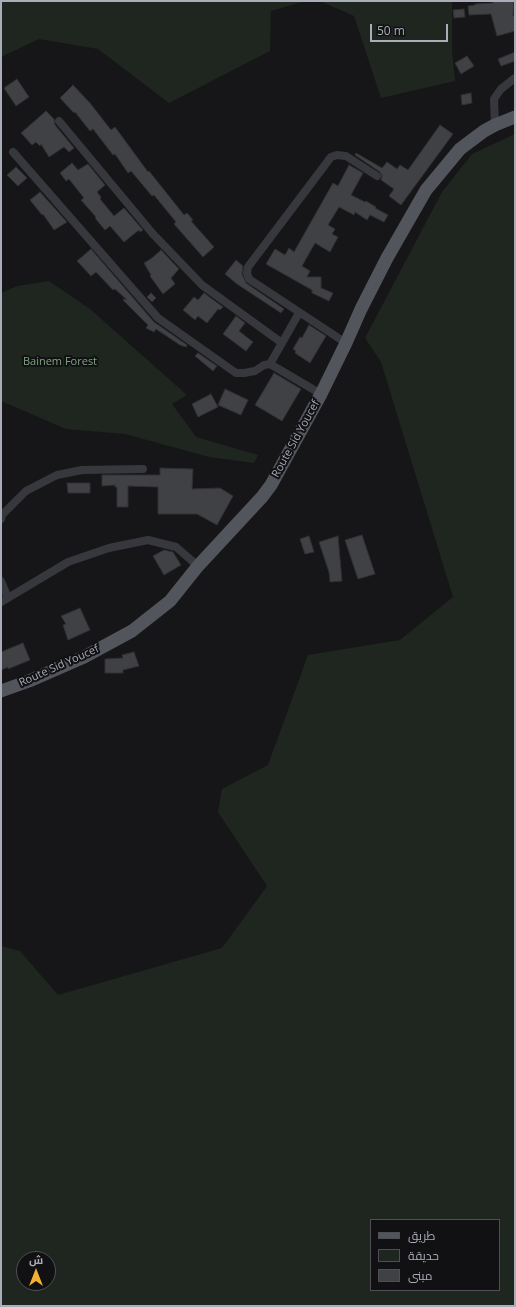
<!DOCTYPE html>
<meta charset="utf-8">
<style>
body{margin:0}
#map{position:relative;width:516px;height:1307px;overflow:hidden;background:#161618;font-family:"Open Sans",Cairo,sans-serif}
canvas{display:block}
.frame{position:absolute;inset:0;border:2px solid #a8adb8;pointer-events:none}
.legend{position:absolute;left:370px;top:1219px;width:130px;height:72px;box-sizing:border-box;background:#111113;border:1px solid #4d4f55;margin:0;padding:5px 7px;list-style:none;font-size:12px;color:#a8adb8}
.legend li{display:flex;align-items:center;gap:8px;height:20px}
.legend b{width:20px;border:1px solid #4d4f55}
.north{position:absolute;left:16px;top:1251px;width:40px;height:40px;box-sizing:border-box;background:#111113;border:1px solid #4d4f55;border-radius:50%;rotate:0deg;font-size:11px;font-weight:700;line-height:16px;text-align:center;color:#a8adb8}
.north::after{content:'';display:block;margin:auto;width:14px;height:18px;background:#f2b134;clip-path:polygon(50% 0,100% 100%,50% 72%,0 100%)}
.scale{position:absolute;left:370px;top:24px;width:78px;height:18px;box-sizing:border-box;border:2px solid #a8adb8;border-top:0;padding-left:5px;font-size:12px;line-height:14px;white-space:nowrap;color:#a8adb8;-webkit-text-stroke:3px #111113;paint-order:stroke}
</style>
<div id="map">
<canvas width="516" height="1307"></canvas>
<div class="frame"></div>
<ul class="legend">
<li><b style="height:5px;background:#53555c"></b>طريق</li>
<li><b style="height:11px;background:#1e261f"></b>حديقة</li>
<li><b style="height:11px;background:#404145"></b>مبنى</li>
</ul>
<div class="north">ش</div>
<div class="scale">50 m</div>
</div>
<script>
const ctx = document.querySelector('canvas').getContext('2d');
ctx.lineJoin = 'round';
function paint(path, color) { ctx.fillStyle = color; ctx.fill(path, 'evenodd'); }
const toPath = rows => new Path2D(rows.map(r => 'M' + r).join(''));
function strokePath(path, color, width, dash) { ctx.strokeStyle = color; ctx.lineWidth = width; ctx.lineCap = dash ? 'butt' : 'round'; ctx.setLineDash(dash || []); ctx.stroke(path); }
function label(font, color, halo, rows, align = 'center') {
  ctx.font = font + ' "Open Sans",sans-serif'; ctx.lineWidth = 4; ctx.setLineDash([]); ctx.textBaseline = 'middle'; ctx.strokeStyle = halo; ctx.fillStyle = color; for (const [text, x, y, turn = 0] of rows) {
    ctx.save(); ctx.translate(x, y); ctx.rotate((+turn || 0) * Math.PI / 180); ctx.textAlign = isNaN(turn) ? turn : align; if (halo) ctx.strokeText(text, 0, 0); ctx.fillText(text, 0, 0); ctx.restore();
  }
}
const green = toPath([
 [1,1,305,1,271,11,270,51,169,103,98,49,39,39,1,57],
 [320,1,452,1,452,50,455,81,381,98,354,16],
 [515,134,515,1306,1,1306,1,946,20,951,58,995,222,948,267,886,218,812,222,789,268,765,308,655,400,640,453,597,381,362,365,338,442,192,472,154],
 [371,1220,499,1220,499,1290,371,1290],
 [24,1259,48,1259,48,1283,24,1283],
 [49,281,90,309,187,395,172,404,196,437,258,455,254,463,209,457,125,434,66,429,1,401,1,293,17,286]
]);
const building = toPath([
 [492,1,514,1,513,16,515,16,515,31,497,36,491,14,469,15,468,6,475,5,475,4,493,3,492,1],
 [464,9,465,17,454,18,453,10,464,9],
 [515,52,515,61,501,66,498,59,515,52],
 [467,56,474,66,461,74,455,63,467,56],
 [17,79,29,97,16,106,4,88,17,79],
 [73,85,90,103,111,130,115,127,148,172,149,171,184,215,187,213,193,220,191,221,214,247,203,257,174,224,176,222,154,195,152,196,131,171,128,173,115,154,113,155,93,129,90,131,75,112,74,113,60,98,73,85],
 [471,93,472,103,462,105,461,95,471,93],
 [46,111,54,119,55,125,74,148,69,152,64,147,49,157,41,144,40,146,36,142,32,145,21,133,46,111],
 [440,125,453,134,401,205,389,196,394,189,381,180,382,176,380,172,355,155,356,153,382,168,387,162,397,169,400,165,408,170,440,125],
 [72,163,78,170,88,164,105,185,97,192,101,197,100,199,114,216,124,208,143,230,140,232,139,230,124,242,110,226,105,230,95,218,96,217,81,200,84,198,69,179,66,181,60,173,72,163],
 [349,165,363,173,351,195,365,202,366,201,376,207,375,208,388,215,384,222,370,215,367,220,355,212,354,215,339,207,328,225,335,229,332,234,338,237,330,252,315,243,302,266,310,271,307,277,321,277,321,288,333,293,329,301,312,293,312,290,266,264,275,249,285,255,289,248,294,252,333,183,338,186,349,165],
 [16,167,27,178,18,186,7,175,16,167],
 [40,192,67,222,54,230,43,214,42,215,30,200,40,192],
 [91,249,154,322,187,345,186,347,180,345,156,329,154,332,146,328,148,325,123,300,124,299,127,300,115,289,113,290,96,272,91,276,77,261,91,249],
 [161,250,179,269,171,278,175,284,163,294,150,276,151,275,144,263,152,258,161,250],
 [236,260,243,266,242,274,246,283,284,309,281,313,237,284,225,274,236,260],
 [151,293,156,298,152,302,147,297,151,293],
 [204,293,223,307,220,310,218,309,207,323,198,316,195,320,183,310,194,297,198,300,204,293],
 [236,316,245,323,239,331,253,342,246,351,223,334,236,316],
 [309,325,326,336,310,363,295,353,296,351,293,349,300,337,302,338,309,325],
 [198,353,217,366,213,371,195,356,198,353],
 [274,373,301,389,282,421,255,405,274,373],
 [225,389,248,400,241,415,218,405,225,389],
 [211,394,218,407,198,417,192,404,211,394],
 [160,468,193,469,192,489,220,488,233,496,217,525,197,514,158,514,158,487,128,486,128,507,117,507,117,487,115,487,115,485,102,486,102,475,160,475,160,468],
 [67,483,90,483,90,493,68,493,67,483],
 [362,535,375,574,358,579,345,540,362,535],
 [309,536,314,552,305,554,300,539,309,536],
 [338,536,342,581,330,582,329,572,319,542,338,536],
 [164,550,173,552,181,565,164,575,153,556,164,550],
 [80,608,90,630,68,640,63,625,66,624,61,616,80,608],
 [23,643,30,660,8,669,8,667,1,670,1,652,23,643],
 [134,652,139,666,123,670,123,673,105,673,105,659,123,658,122,655,134,652]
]);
const minor = toPath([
 [59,121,153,234,202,285,282,343],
 [495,125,494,99,501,89,515,78],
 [13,152,158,318,236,373,244,373,255,371,264,365,270,364,321,394],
 [346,343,249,279,247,273,248,267,331,157,337,155,346,156,377,176],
 [270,364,299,313],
 [1,519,2,515,26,491,57,475,82,470,143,469],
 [1,581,8,598],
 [1,602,68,562,109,548,148,540,176,547,198,566]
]);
const primary = toPath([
 [1,691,29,681,84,657,132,631,170,601,198,566,262,497,271,485,321,394,346,343,361,309,387,258,426,190,460,149,484,131,495,125,515,117]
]);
const parkNames = [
 ["Bainem Forest",60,362]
];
const streetNames = [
 ["Route Sid Youcef",296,439,-61],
 ["Route Sid Youcef",59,666,-24]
];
paint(green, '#1e261f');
paint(building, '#404145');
strokePath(building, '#303034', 1);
strokePath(minor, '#37383d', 8);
strokePath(primary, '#53555c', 13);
label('11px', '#7fa381', '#111113', parkNames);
label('11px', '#a8adb8', '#111113', streetNames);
</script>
